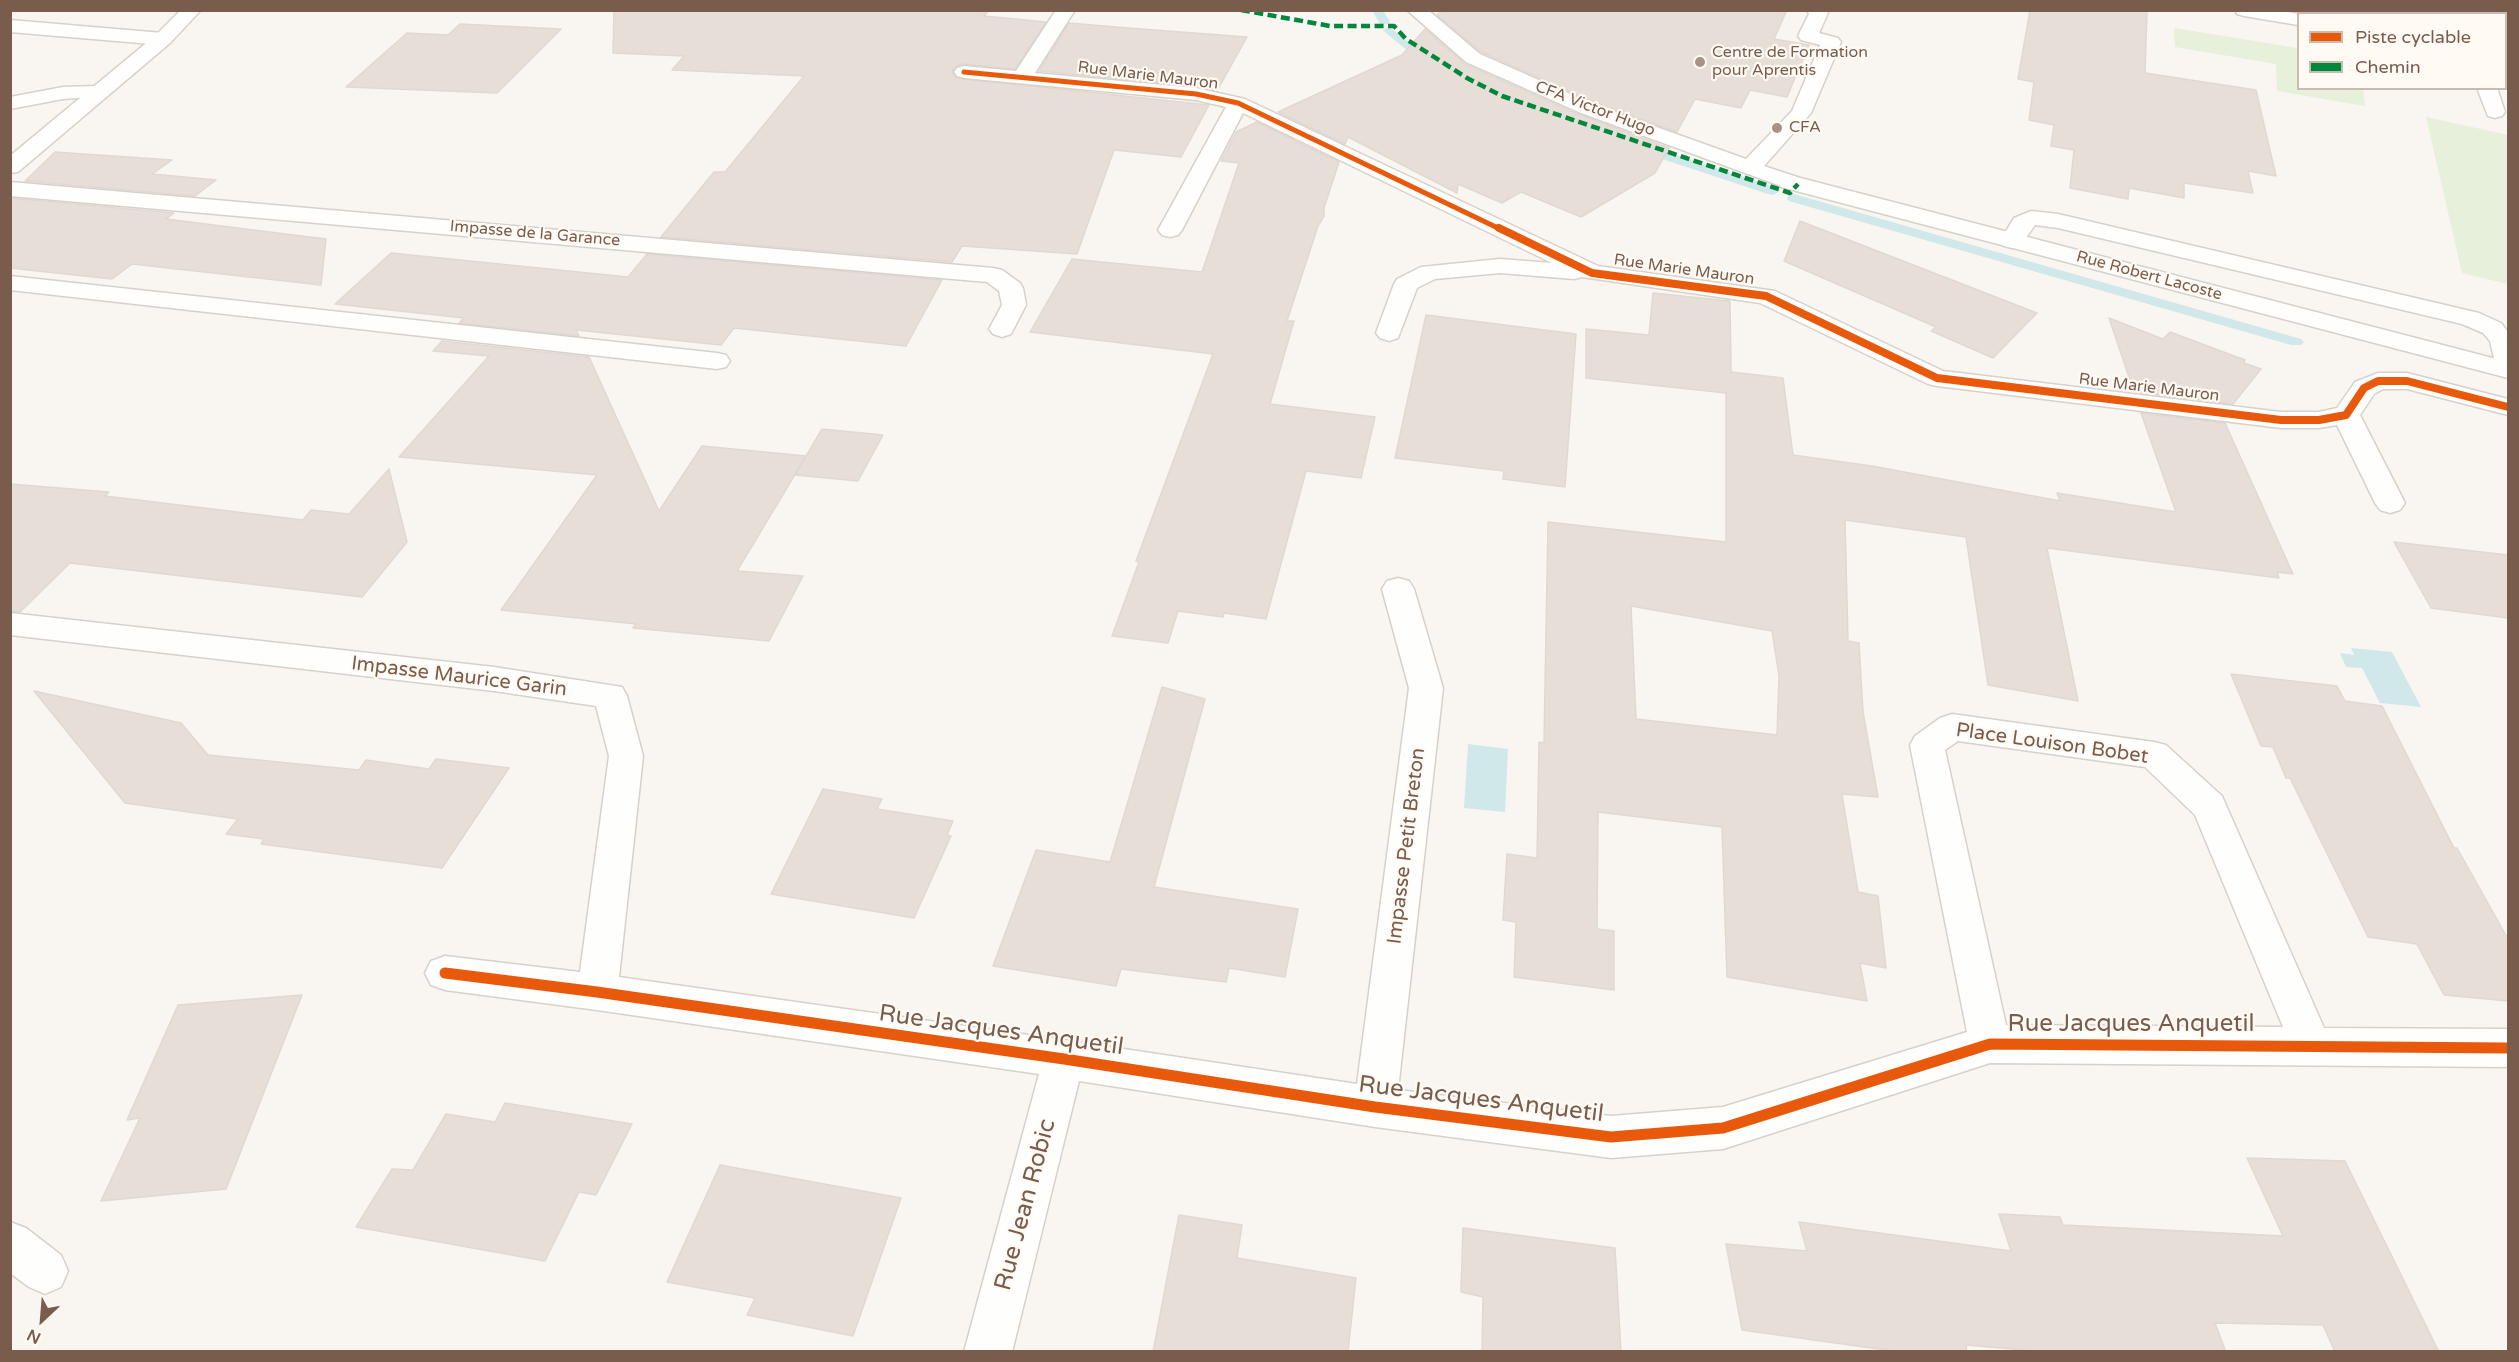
<!DOCTYPE html>
<style>
body{margin:0}
#map{position:relative;width:2519px;height:1362px;overflow:hidden;background:#f9f5f0;font-family:"Varela Round",sans-serif}
canvas{display:block}
.frame{position:absolute;inset:0;border:12px solid #7a5c4d;pointer-events:none}
.legend{position:absolute;left:2297px;top:12px;width:210px;height:78px;box-sizing:border-box;background:#fffaf3;border:2px solid #cabbb1;margin:0;padding:8px 10px;list-style:none;font-size:18px;color:#7a5c4d}
.legend li{display:flex;align-items:center;gap:12px;height:30px}
.legend b{width:30px;border:2px solid #cabbb1}
.north{position:absolute;left:12px;top:1290px;width:60px;height:60px;-webkit-text-stroke:4px #fffaf3;paint-order:stroke;rotate:206deg;font-size:16px;font-weight:700;line-height:24px;text-align:center;color:#7a5c4d}
.north::after{content:'';display:block;margin:auto;width:21px;height:27px;background:#7a5c4d;clip-path:polygon(50% 0,100% 100%,50% 72%,0 100%)}
</style>
<div id="map">
<canvas width="2519" height="1362"></canvas>
<div class="frame"></div>
<ul class="legend">
<li><b style="height:8px;background:#e8590c"></b>Piste cyclable</li>
<li><b style="height:8px;background:#00873e"></b>Chemin</li>
</ul>
<div class="north">N</div>
</div>
<script>
const ctx = document.querySelector('canvas').getContext('2d');
ctx.lineJoin = 'round';
function paint(path, color) { ctx.fillStyle = color; ctx.fill(path, 'evenodd'); }
const toPath = rows => new Path2D(rows.map(r => 'M' + r).join(''));
function strokePath(path, color, width, dash) { ctx.strokeStyle = color; ctx.lineWidth = width; ctx.lineCap = dash ? 'butt' : 'round'; ctx.setLineDash(dash || []); ctx.stroke(path); }
function label(font, color, halo, rows, align = 'center') {
  ctx.font = font + ' "Varela Round",sans-serif'; ctx.lineWidth = 4.5; ctx.setLineDash([]); ctx.textBaseline = 'middle'; ctx.strokeStyle = halo; ctx.fillStyle = color; for (const [text, x, y, turn = 0] of rows) {
    ctx.save(); ctx.translate(x, y); ctx.rotate((+turn || 0) * Math.PI / 180); ctx.textAlign = isNaN(turn) ? turn : align; if (halo) ctx.strokeText(text, 0, 0); ctx.fillText(text, 0, 0); ctx.restore();
  }
}
const green = toPath([
 [2324,11,2504,11,2508,17,2508,40,2506,40,2506,14,2343,14],
 [2174,28,2298,48,2298,88,2363,89,2365,106,2277,91,2276,64,2175,47],
 [2426,117,2508,135,2508,284,2462,273]
]);
const water = toPath([
 [2351,648,2392,652,2421,707,2380,703,2362,668,2346,667,2340,653,2354,655],
 [1468,744,1508,749,1505,812,1464,808]
]);
const stream = toPath([
 [1372,10,1383,10,1390,22,1388,24,1380,24,1372,10],
 [1389,27,1433,61,1433,65,1425,65,1385,32,1383,30,1389,27],
 [1642,144,1778,188,1780,191,1773,195,1768,194,1638,151,1636,148,1642,144],
 [1794,194,2301,339,2304,342,2301,345,2291,345,1789,201,1787,198,1789,195,1794,194]
]);
const building = toPath([
 [614,10,989,10,984,16,1046,22,1015,69,963,64,956,66,952,71,956,78,1209,105,1181,157,1114,150,1077,254,962,246,952,262,661,237,714,172,725,172,804,76,672,70,684,56,613,53,614,10],
 [1442,10,1787,10,1774,39,1809,45,1787,97,1750,90,1741,108,1695,99,1677,132,1596,103,1481,52,1437,15,1442,10],
 [2030,10,2147,10,2145,73,2256,90,2276,176,2248,171,2253,193,2184,183,2184,198,2129,188,2128,199,2070,188,2074,150,2051,146,2054,125,2029,120,2034,82,2018,79,2030,10],
 [1069,23,1128,28,1247,37,1217,91,1196,86,1039,71,1069,23],
 [460,24,561,29,497,93,346,87,407,33,448,35,460,24],
 [1425,29,1465,64,1580,115,1669,148,1655,173,1581,217,1521,192,1502,203,1458,184,1457,193,1348,137,1345,144,1278,112,1402,55,1425,29],
 [1257,122,1339,162,1324,208,1324,216,1318,226,1287,321,1294,321,1270,404,1375,417,1361,478,1306,471,1266,619,1224,613,1223,617,1178,611,1168,643,1112,636,1139,562,1136,561,1213,354,1030,332,1072,259,1202,272,1239,163,1221,161,1236,132,1257,122],
 [55,152,172,160,152,174,216,180,195,196,25,181,55,152],
 [10,198,174,213,166,219,326,239,321,285,132,264,112,279,10,268,10,198],
 [1800,221,2037,313,1993,358,1931,331,1936,327,1784,261,1800,221],
 [391,253,628,277,647,254,942,280,906,346,734,328,721,345,576,330,579,336,459,323,464,318,335,304,391,253],
 [1653,293,1730,301,1731,372,1783,378,1793,455,1872,466,2060,501,2057,493,2176,512,2141,413,2225,423,2293,574,2277,572,2279,578,2047,548,2078,701,1988,685,1966,537,1845,520,1848,641,1859,643,1863,712,1878,797,1842,794,1858,892,1878,896,1886,968,1860,963,1867,1001,1727,977,1722,827,1598,812,1597,929,1614,931,1614,990,1514,977,1516,922,1503,920,1507,854,1537,858,1539,742,1544,743,1548,522,1726,542,1726,393,1586,378,1586,329,1649,335,1653,293],
 [1631,606,1772,631,1779,676,1777,735,1636,719,1631,606],
 [1426,315,1576,334,1565,487,1503,479,1504,471,1395,458,1426,315],
 [2109,318,2163,339,2170,332,2245,360,2244,363,2261,369,2233,404,2134,392,2109,318],
 [442,341,589,357,659,511,702,446,806,456,737,571,803,576,769,641,633,628,636,624,501,610,597,475,399,457,489,356,433,351,442,341],
 [822,429,883,435,858,481,795,475,822,429],
 [389,469,407,542,362,597,70,563,20,612,10,611,10,484,109,492,105,496,303,520,311,510,349,514,389,469],
 [2394,542,2508,555,2508,618,2431,608,2394,542],
 [2231,674,2337,686,2345,701,2382,706,2454,848,2457,848,2508,939,2508,1001,2444,995,2417,944,2368,937,2290,778,2286,778,2273,747,2261,746,2231,674],
 [1162,687,1205,699,1154,887,1298,909,1285,977,1229,968,1226,982,1121,969,1116,986,993,966,1036,850,1110,862,1162,687],
 [34,691,181,723,208,755,359,770,366,760,429,769,436,759,509,768,442,868,261,844,264,839,226,834,238,819,125,803,34,691],
 [823,789,882,799,877,809,953,821,947,835,951,836,914,918,771,894,823,789],
 [302,995,226,1189,101,1201,140,1118,127,1120,178,1005,302,995],
 [505,1103,632,1124,596,1195,579,1192,545,1261,356,1227,392,1169,413,1170,446,1114,495,1122,505,1103],
 [2247,1158,2345,1161,2439,1352,2335,1352,2323,1325,2215,1323,2226,1352,2047,1352,1966,1345,1967,1352,1900,1352,1742,1330,1726,1244,1807,1251,1799,1222,2011,1251,1999,1214,2060,1217,2063,1225,2283,1236,2247,1158],
 [720,1165,901,1198,853,1336,747,1315,755,1298,667,1282,720,1165],
 [1179,1215,1242,1225,1237,1258,1356,1278,1348,1352,1153,1352,1179,1215],
 [1463,1228,1615,1248,1621,1352,1482,1352,1483,1297,1461,1292,1463,1228]
]);
const service = toPath([
 [1407,10,1428,10,1480,54,1595,105,1746,159,1792,111,1820,45,1801,40,1798,36,1809,14,1807,10,1827,10,1828,13,1819,33,1838,38,1841,42,1811,113,1764,166,1797,177,1800,182,1797,187,1789,189,1581,113,1466,62,1407,10],
 [2235,10,2277,10,2298,14,2298,25,2244,16,2237,14,2235,10],
 [10,20,163,33,170,35,173,39,170,43,163,45,10,32,10,20],
 [2506,51,2508,52,2508,64,2506,63,2506,51],
 [97,86,104,88,107,92,104,96,63,99,10,109,10,97,63,87,97,86],
 [2477,88,2497,88,2505,112,2502,116,2495,118,2488,116,2477,88],
 [2031,211,2058,214,2479,313,2501,323,2508,332,2508,371,2499,369,2495,363,2490,341,2483,333,2462,324,2058,228,2035,225,2020,246,2012,248,2004,246,2000,241,2014,218,2031,211]
]);
const minor = toPath([
 [1056,10,1075,10,1035,73,1196,88,1245,99,1598,266,1775,291,1943,371,2281,412,2319,412,2337,408,2355,382,2378,373,2407,373,2508,399,2508,415,2407,389,2383,389,2374,394,2360,415,2405,503,2400,510,2390,513,2380,510,2375,503,2337,425,2319,428,2281,428,1937,386,1928,384,1760,303,1582,277,1574,279,1500,273,1435,279,1417,288,1398,338,1389,341,1380,338,1376,333,1394,284,1397,279,1421,267,1500,259,1552,263,1243,113,1182,230,1178,235,1170,237,1162,235,1158,230,1226,107,1196,100,964,78,957,76,954,72,957,68,964,66,1016,71,1056,10],
 [1789,175,2508,362,2508,378,1781,187,1778,182,1781,177,1789,175],
 [10,182,993,268,1002,270,1020,283,1023,288,1026,305,1011,334,1002,337,993,334,989,329,1002,305,999,291,987,282,10,196,10,182],
 [10,276,717,353,726,355,730,361,726,367,717,369,10,290,10,276],
 [1398,578,1409,581,1414,589,1443,688,1398,1090,1611,1116,1723,1107,1967,1032,1910,745,1915,736,1940,718,1952,714,2154,742,2166,745,2222,796,2324,1028,2508,1029,2508,1067,1990,1063,1723,1149,1611,1158,1375,1127,1079,1081,1012,1352,964,1352,1039,1074,597,1010,445,990,431,985,425,973,431,961,445,956,580,972,609,756,596,706,494,691,10,635,10,613,494,667,622,687,627,696,643,756,619,977,1064,1040,1357,1084,1409,688,1382,589,1387,581,1398,578],
 [1958,741,2145,767,2195,815,2283,1027,2006,1025,1945,750,1958,741],
 [10,1222,26,1228,61,1255,68,1271,61,1287,45,1294,29,1287,10,1273,10,1222]
]);
const secondary = toPath([
 [181,10,201,10,170,43,18,172,10,173,10,156,156,35,181,10]
]);
const quiet = toPath([
 [1241,10,1330,26,1394,26,1406,39,1467,78,1502,96,1790,193,1798,184]
]);
const cyclewayFar2 = toPath([
 [964,72,1196,94,1238,103,1502,230]
]);
const cyclewayFar1 = toPath([
 [1499,228,1592,273,1766,296,1937,378,2281,420,2319,420,2346,415,2364,388,2378,381,2407,381,2508,407]
]);
const cycleway = toPath([
 [445,973,597,992,1064,1059,1375,1107,1611,1137,1723,1128,1990,1044,2508,1048]
]);
const markers = [
 [1700,62,6,"#a69286"],
 [1777,128,6,"#a69286"]
];
const farPoinames = [
 ["Centre de Formation",1712,53],
 ["pour Aprentis",1712,71],
 ["CFA",1789,128]
];
const farStreetnames = [
 ["Rue Marie Mauron",1148,76,7],
 ["CFA Victor Hugo",1595,109,21],
 ["Impasse de la Garance",535,234,5],
 ["Rue Marie Mauron",1684,270,8],
 ["Rue Robert Lacoste",2149,276,15],
 ["Rue Marie Mauron",2149,388,7]
];
const streetNames = [
 ["Impasse Maurice Garin",459,677,7],
 ["Place Louison Bobet",2052,744,8],
 ["Impasse Petit Breton",1407,846,-83]
];
const nearStreetnames = [
 ["Rue Jacques Anquetil",2131,1025],
 ["Rue Jacques Anquetil",1001,1031,8],
 ["Rue Jacques Anquetil",1481,1100,7],
 ["Rue Jean Robic",1026,1205,-75]
];
paint(green, '#e7f0db');
paint(water, '#d0e8ea');
paint(stream, '#d0e8ea');
paint(building, '#e6ded7');
strokePath(building, '#e2d8d2', 1.5);
strokePath(service, '#d7d1cb', 3);
strokePath(minor, '#d7d1cb', 3);
strokePath(secondary, '#d9d2cb', 3);
paint(service, '#fefefd');
paint(minor, '#fefefd');
paint(secondary, '#fefefd');
strokePath(quiet, '#00873e', 4.5, [9, 4.5]);
strokePath(cyclewayFar2, '#e8590c', 5);
strokePath(cyclewayFar1, '#e8590c', 8);
strokePath(cycleway, '#e8590c', 11);
for (const [x, y, r, color] of markers) { const dot = new Path2D(); dot.arc(x, y, r, 0, 2 * Math.PI); ctx.fillStyle = color; ctx.fill(dot); strokePath(dot, '#fffaf3', 2); }
label('16px', '#7a5c4d', '#fffaf3', farPoinames, 'left');
label('16px', '#7a5c4d', '#fffaf3', farStreetnames);
label('20px', '#7a5c4d', '#fffaf3', streetNames);
label('24px', '#7a5c4d', '#fffaf3', nearStreetnames);
</script>
